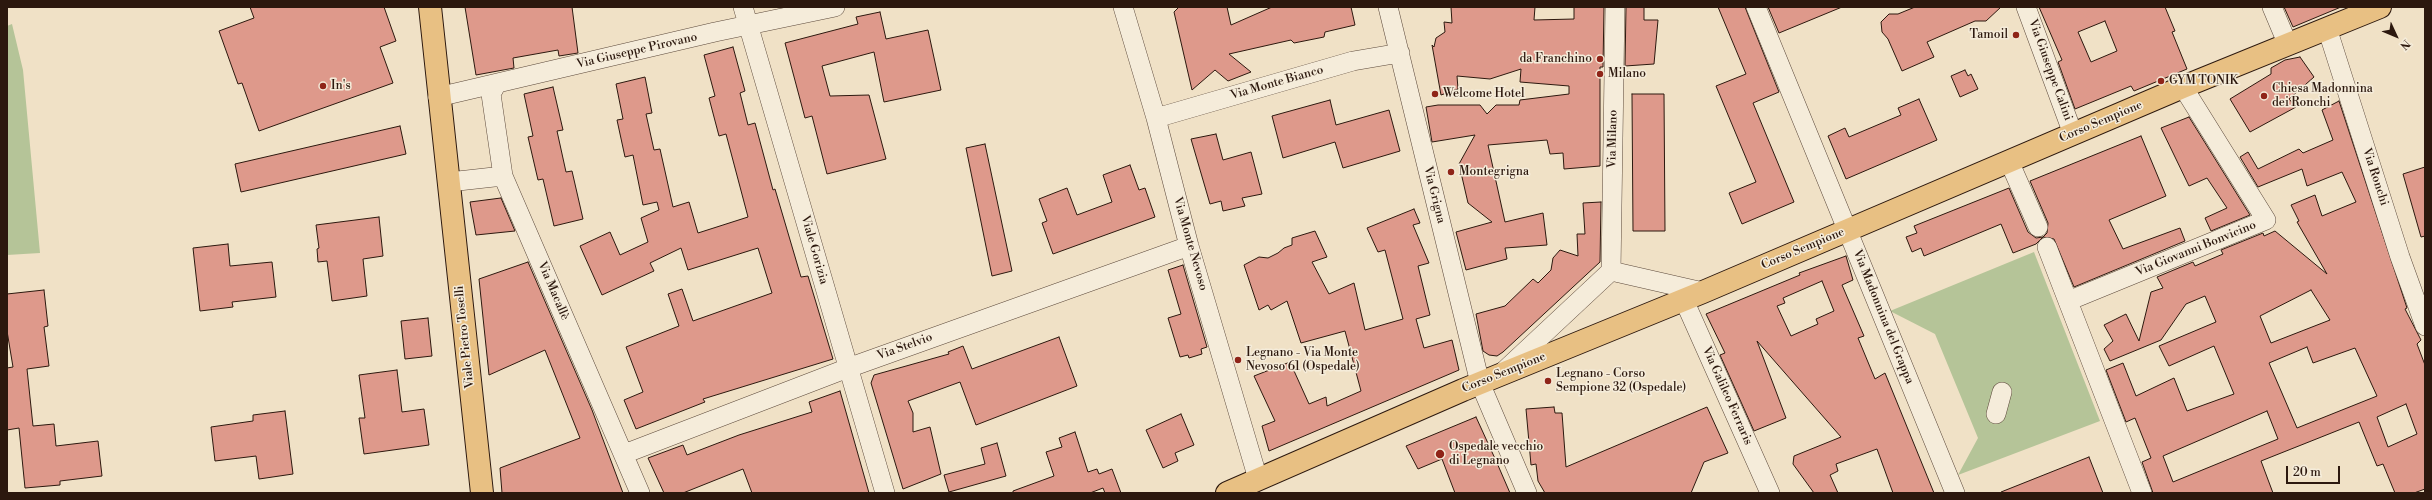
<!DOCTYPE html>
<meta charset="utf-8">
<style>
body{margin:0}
#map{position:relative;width:2432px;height:500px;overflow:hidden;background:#f0e1c6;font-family:"Libre Bodoni",serif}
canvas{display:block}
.frame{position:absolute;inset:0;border:8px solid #2c180e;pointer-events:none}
.north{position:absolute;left:2376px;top:16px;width:40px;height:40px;-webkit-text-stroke:3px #f5ecda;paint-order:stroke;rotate:134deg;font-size:11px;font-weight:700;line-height:16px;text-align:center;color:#2c180e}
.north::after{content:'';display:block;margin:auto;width:14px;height:18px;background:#2c180e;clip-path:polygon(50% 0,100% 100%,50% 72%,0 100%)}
.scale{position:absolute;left:2286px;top:466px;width:54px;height:18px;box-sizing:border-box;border:2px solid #2c180e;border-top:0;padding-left:5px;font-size:12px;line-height:14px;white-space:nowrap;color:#2c180e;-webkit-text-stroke:3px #f5ecda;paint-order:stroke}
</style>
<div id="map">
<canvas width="2432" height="500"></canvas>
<div class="frame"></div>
<div class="north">N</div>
<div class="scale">20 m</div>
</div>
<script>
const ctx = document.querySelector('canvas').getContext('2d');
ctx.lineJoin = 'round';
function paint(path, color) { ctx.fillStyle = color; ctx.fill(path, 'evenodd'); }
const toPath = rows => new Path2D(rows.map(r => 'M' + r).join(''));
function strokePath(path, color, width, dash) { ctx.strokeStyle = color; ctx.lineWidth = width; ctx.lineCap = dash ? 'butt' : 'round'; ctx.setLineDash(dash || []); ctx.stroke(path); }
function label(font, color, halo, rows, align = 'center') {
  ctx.font = font + ' "Libre Bodoni",serif'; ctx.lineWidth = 3; ctx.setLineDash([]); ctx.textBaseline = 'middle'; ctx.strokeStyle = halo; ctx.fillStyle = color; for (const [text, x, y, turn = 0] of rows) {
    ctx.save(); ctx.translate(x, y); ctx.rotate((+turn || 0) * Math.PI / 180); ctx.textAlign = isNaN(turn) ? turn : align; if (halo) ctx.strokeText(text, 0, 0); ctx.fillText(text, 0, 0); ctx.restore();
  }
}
const green = toPath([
 [12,24,23,70,40,253,7,255,7,26],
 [2034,252,2100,421,1958,475,1978,438,1935,334,1890,311]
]);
const building = toPath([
 [250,7,384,7,396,41,380,47,393,83,259,131,242,83,238,84,219,31,254,18,250,7],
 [465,7,572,7,578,53,559,56,558,50,513,58,514,68,476,75,465,7],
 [1179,7,1227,7,1231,25,1272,7,1351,7,1355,25,1325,32,1324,37,1294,43,1291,40,1229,54,1251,72,1228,81,1215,70,1192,90,1174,12,1179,7],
 [1451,7,1535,7,1534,20,1574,19,1574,7,1604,7,1603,67,1600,67,1600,166,1564,169,1563,153,1550,154,1547,140,1488,145,1505,222,1543,213,1547,245,1505,248,1507,259,1466,270,1456,232,1492,222,1468,203,1459,164,1475,135,1432,142,1426,107,1438,105,1480,105,1487,114,1496,105,1519,105,1520,100,1569,94,1569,86,1520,82,1521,69,1490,79,1457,76,1458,89,1441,95,1432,45,1434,47,1436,38,1445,32,1444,22,1452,23,1451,7],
 [1626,7,1644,7,1644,20,1658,20,1654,64,1625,66,1626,7],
 [1718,7,1745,7,1779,92,1753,103,1794,202,1742,224,1729,193,1756,182,1716,86,1746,74,1718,7],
 [1768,7,1842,7,1779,33,1768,7],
 [1915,7,2001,7,1986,21,1975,21,1927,42,1934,57,1902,71,1888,39,1882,32,1881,22,1889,14,1898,14,1915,7],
 [2039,7,2165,7,2175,31,2172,32,2187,69,2134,91,2131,86,2075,109,2058,62,2062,60,2039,7],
 [2105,21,2117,51,2091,62,2078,32,2105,21],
 [2284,7,2341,7,2293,27,2284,7],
 [880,12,886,39,928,30,941,90,884,102,874,52,822,66,830,96,869,95,886,159,827,174,812,116,805,118,785,43,858,24,856,17,880,12],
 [733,47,745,91,740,93,748,125,755,123,773,190,775,189,801,277,808,276,833,359,703,399,705,402,636,429,624,400,643,392,626,347,679,326,668,294,682,289,693,321,772,293,758,248,688,270,681,248,650,263,654,271,602,295,580,246,610,232,620,255,648,242,641,218,659,210,657,202,643,205,633,155,625,157,617,120,623,119,616,84,645,77,652,113,646,114,654,150,660,149,673,207,689,202,698,233,748,217,726,134,719,136,709,98,715,96,704,55,733,47],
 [2300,57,2314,77,2289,99,2296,107,2250,132,2230,99,2271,74,2271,68,2285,60,2300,57],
 [1965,70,1968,76,1971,74,1978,89,1960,97,1951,76,1965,70],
 [553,87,563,130,557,131,566,172,572,171,583,219,554,226,543,179,538,180,528,137,533,136,524,94,553,87],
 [1632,94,1664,94,1665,231,1633,231,1632,94],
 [1919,99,1937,140,1846,179,1828,136,1845,128,1849,137,1901,115,1898,108,1919,99],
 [1330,100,1336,125,1389,110,1400,151,1343,168,1335,142,1283,158,1272,116,1330,100],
 [2339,101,2407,308,2405,309,2421,340,2417,344,2425,365,2425,489,2414,493,2395,493,2383,464,2377,466,2359,422,2261,461,2273,493,2153,493,2142,462,2151,458,2135,418,2126,422,2106,370,2123,363,2136,396,2174,378,2187,411,2234,394,2214,346,2169,366,2159,346,2216,322,2205,296,2186,304,2161,340,2110,361,2104,349,2113,341,2104,325,2126,314,2139,341,2151,292,2163,288,2157,277,2193,262,2195,266,2223,254,2221,250,2263,233,2264,236,2275,231,2327,274,2297,222,2299,221,2291,205,2315,195,2322,216,2356,202,2342,172,2307,186,2302,169,2258,187,2240,157,2248,152,2258,169,2299,149,2303,153,2333,140,2322,110,2339,101],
 [2311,290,2330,320,2271,343,2260,316,2311,290],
 [2307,347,2313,363,2355,348,2377,396,2297,428,2269,363,2307,347],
 [2406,404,2417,434,2388,447,2377,417,2406,404],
 [2267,411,2278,439,2173,482,2163,456,2267,411],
 [2189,117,2250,215,2211,231,2205,218,2227,208,2207,178,2189,186,2161,128,2189,117],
 [400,126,406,154,241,192,235,164,400,126],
 [1216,134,1223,160,1251,152,1262,194,1242,198,1245,206,1223,211,1221,201,1210,204,1191,139,1216,134],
 [2141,136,2166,196,2109,220,2123,249,2180,228,2185,241,2074,287,2054,239,2043,237,2036,244,2013,253,2001,224,1924,256,1921,248,1912,252,1906,237,1917,233,1914,226,2009,188,2028,232,2036,238,2043,237,2047,233,2048,223,2030,181,2141,136],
 [985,144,1012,271,992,276,966,148,985,144],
 [1130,165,1139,190,1145,188,1155,217,1053,254,1042,223,1047,221,1039,199,1067,188,1077,215,1112,202,1103,175,1130,165],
 [2425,167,2425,236,2421,237,2403,174,2425,167],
 [501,198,515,231,476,235,470,202,501,198],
 [1601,202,1600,262,1503,352,1497,356,1489,355,1483,351,1476,314,1505,306,1533,279,1538,283,1551,270,1553,258,1560,250,1578,256,1577,234,1585,234,1583,203,1601,202],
 [1414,209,1420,223,1413,225,1429,263,1418,266,1430,315,1416,319,1424,348,1452,340,1459,370,1269,451,1262,426,1275,421,1254,376,1290,362,1309,404,1326,397,1327,406,1361,391,1345,331,1301,343,1287,301,1271,310,1268,305,1259,310,1244,265,1259,257,1268,258,1278,253,1284,248,1292,245,1292,238,1315,231,1327,257,1312,262,1329,294,1354,283,1365,330,1403,319,1385,250,1378,252,1367,228,1414,209],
 [379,217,383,256,363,259,367,296,332,301,327,261,318,262,317,249,319,248,316,225,379,217],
 [228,244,230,266,272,262,276,297,232,302,233,307,200,311,193,248,228,244],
 [1846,256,1853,280,1842,285,1864,336,1858,338,1875,379,1885,373,1934,493,1893,493,1877,449,1836,464,1838,471,1830,475,1838,493,1814,493,1793,464,1794,456,1841,437,1757,341,1786,418,1754,431,1720,355,1725,353,1706,314,1800,275,1799,273,1846,256],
 [1822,281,1834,311,1816,319,1818,324,1791,336,1777,306,1785,303,1783,298,1822,281],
 [528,262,592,410,623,493,502,493,500,468,580,438,545,350,489,375,479,279,528,262],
 [1183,265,1207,347,1201,349,1202,354,1189,358,1188,355,1180,357,1168,318,1181,314,1168,270,1183,265],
 [44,290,48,326,44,327,49,366,27,369,33,426,54,424,56,446,98,441,102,476,60,481,60,485,25,488,19,428,7,430,7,368,13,367,7,331,7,294,44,290],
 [428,318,432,356,405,359,401,321,428,318],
 [1059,337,1077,386,976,425,960,382,908,401,913,413,913,432,930,427,941,474,903,489,871,383,874,375,949,354,948,352,963,346,972,369,1059,337],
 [397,370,402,412,424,409,429,445,364,454,359,418,365,418,359,375,397,370],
 [840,391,869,493,752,493,743,469,683,493,664,493,648,458,683,445,687,455,739,435,812,412,809,402,840,391],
 [1554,407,1555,413,1562,413,1566,467,1707,407,1728,453,1704,462,1691,493,1545,493,1538,481,1536,464,1531,465,1526,409,1554,407],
 [285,411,293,474,259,479,256,456,215,461,211,427,253,421,253,415,285,411],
 [1181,414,1194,445,1175,453,1178,461,1163,468,1146,430,1181,414],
 [1476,417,1497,463,1510,493,1455,493,1442,459,1418,469,1406,446,1476,417],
 [1075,432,1088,472,1097,469,1099,474,1112,469,1121,493,1105,493,1103,488,1090,493,1013,493,1013,491,1054,476,1046,452,1062,447,1059,438,1075,432],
 [997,443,1006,476,949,492,944,475,985,464,981,448,997,443],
 [2089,457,2103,493,2001,493,2001,492,2089,457]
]);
const minor = toPath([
 [743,7,885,493],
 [1123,7,1156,118,1189,246,1258,479],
 [1388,7,1480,383,1527,493],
 [1756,7,1955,493],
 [2026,7,2073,134],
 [2272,7,2288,45],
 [2327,28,2400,257,2425,326],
 [496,85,491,94,503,176,640,493],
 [438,97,715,32,835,7],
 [1156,118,1353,61,1400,53],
 [2009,161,2038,227],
 [449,182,503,176],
 [2047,247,2142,493],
 [1611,271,1703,292],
 [1684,300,1770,493],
 [2068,301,2266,220,2183,87],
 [1504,371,1611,271,1615,7],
 [1996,414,2002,392],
 [624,454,848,368,1189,246]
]);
const major = toPath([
 [430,7,482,493],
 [1227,493,1463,390,1703,292,2183,87,2380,7]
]);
const markers = [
 [2016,35,4,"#8f2418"],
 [1600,59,4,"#8f2418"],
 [1600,74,4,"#8f2418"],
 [2161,81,4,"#8f2418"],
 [323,86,4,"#8f2418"],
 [1435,94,4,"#8f2418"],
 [2264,96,4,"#8f2418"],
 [1451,172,4,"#8f2418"],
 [1238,360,4,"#8f2418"],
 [1548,381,4,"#8f2418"],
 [1440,454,5,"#8f2418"]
];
const poiNames = [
 ["Tamoil",2008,35,"right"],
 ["da Franchino",1592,59,"right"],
 ["Milano",1608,74],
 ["GYM TONIK",2169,81],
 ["In's",331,86],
 ["Chiesa Madonnina",2272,89],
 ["dei Ronchi",2272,103],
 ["Welcome Hotel",1443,94],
 ["Montegrigna",1459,172],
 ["Legnano - Via Monte",1246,353],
 ["Nevoso 61 (Ospedale)",1246,367],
 ["Legnano - Corso",1556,374],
 ["Sempione 32 (Ospedale)",1556,388],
 ["Ospedale vecchio",1449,447],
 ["di Legnano",1449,461]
];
const streetNames = [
 ["Via Giuseppe Pirovano",637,51,-13],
 ["Via Giuseppe Calini",2050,70,70],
 ["Via Monte Bianco",1277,83,-16],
 ["Corso Sempione",2101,122,-23],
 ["Via Milano",1613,139,-89],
 ["Via Ronchi",2375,177,72],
 ["Via Grigna",1434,195,76],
 ["Via Monte Nevoso",1190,244,74],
 ["Corso Sempione",1803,249,-23],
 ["Via Giovanni Bonvicino",2196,249,-22],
 ["Viale Gorizia",814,250,74],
 ["Via Macallè",553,291,67],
 ["Via Madonnina del Grappa",1883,317,68],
 ["Viale Pietro Toselli",465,337,-96],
 ["Via Stelvio",905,347,-20],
 ["Corso Sempione",1504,373,-22],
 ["Via Galileo Ferraris",1727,396,66]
];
paint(green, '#b5c498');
paint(building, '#de998b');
strokePath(building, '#2c180e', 1);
strokePath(minor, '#5d4a3c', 20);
strokePath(major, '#2c180e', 24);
strokePath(minor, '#f5ecda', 19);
strokePath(major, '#e8c083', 22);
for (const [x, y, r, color] of markers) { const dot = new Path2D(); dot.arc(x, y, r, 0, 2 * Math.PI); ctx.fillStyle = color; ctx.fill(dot); strokePath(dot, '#f5ecda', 1.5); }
label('12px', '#2c180e', '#f5ecda', poiNames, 'left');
label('12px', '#2c180e', '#f5ecda', streetNames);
</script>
